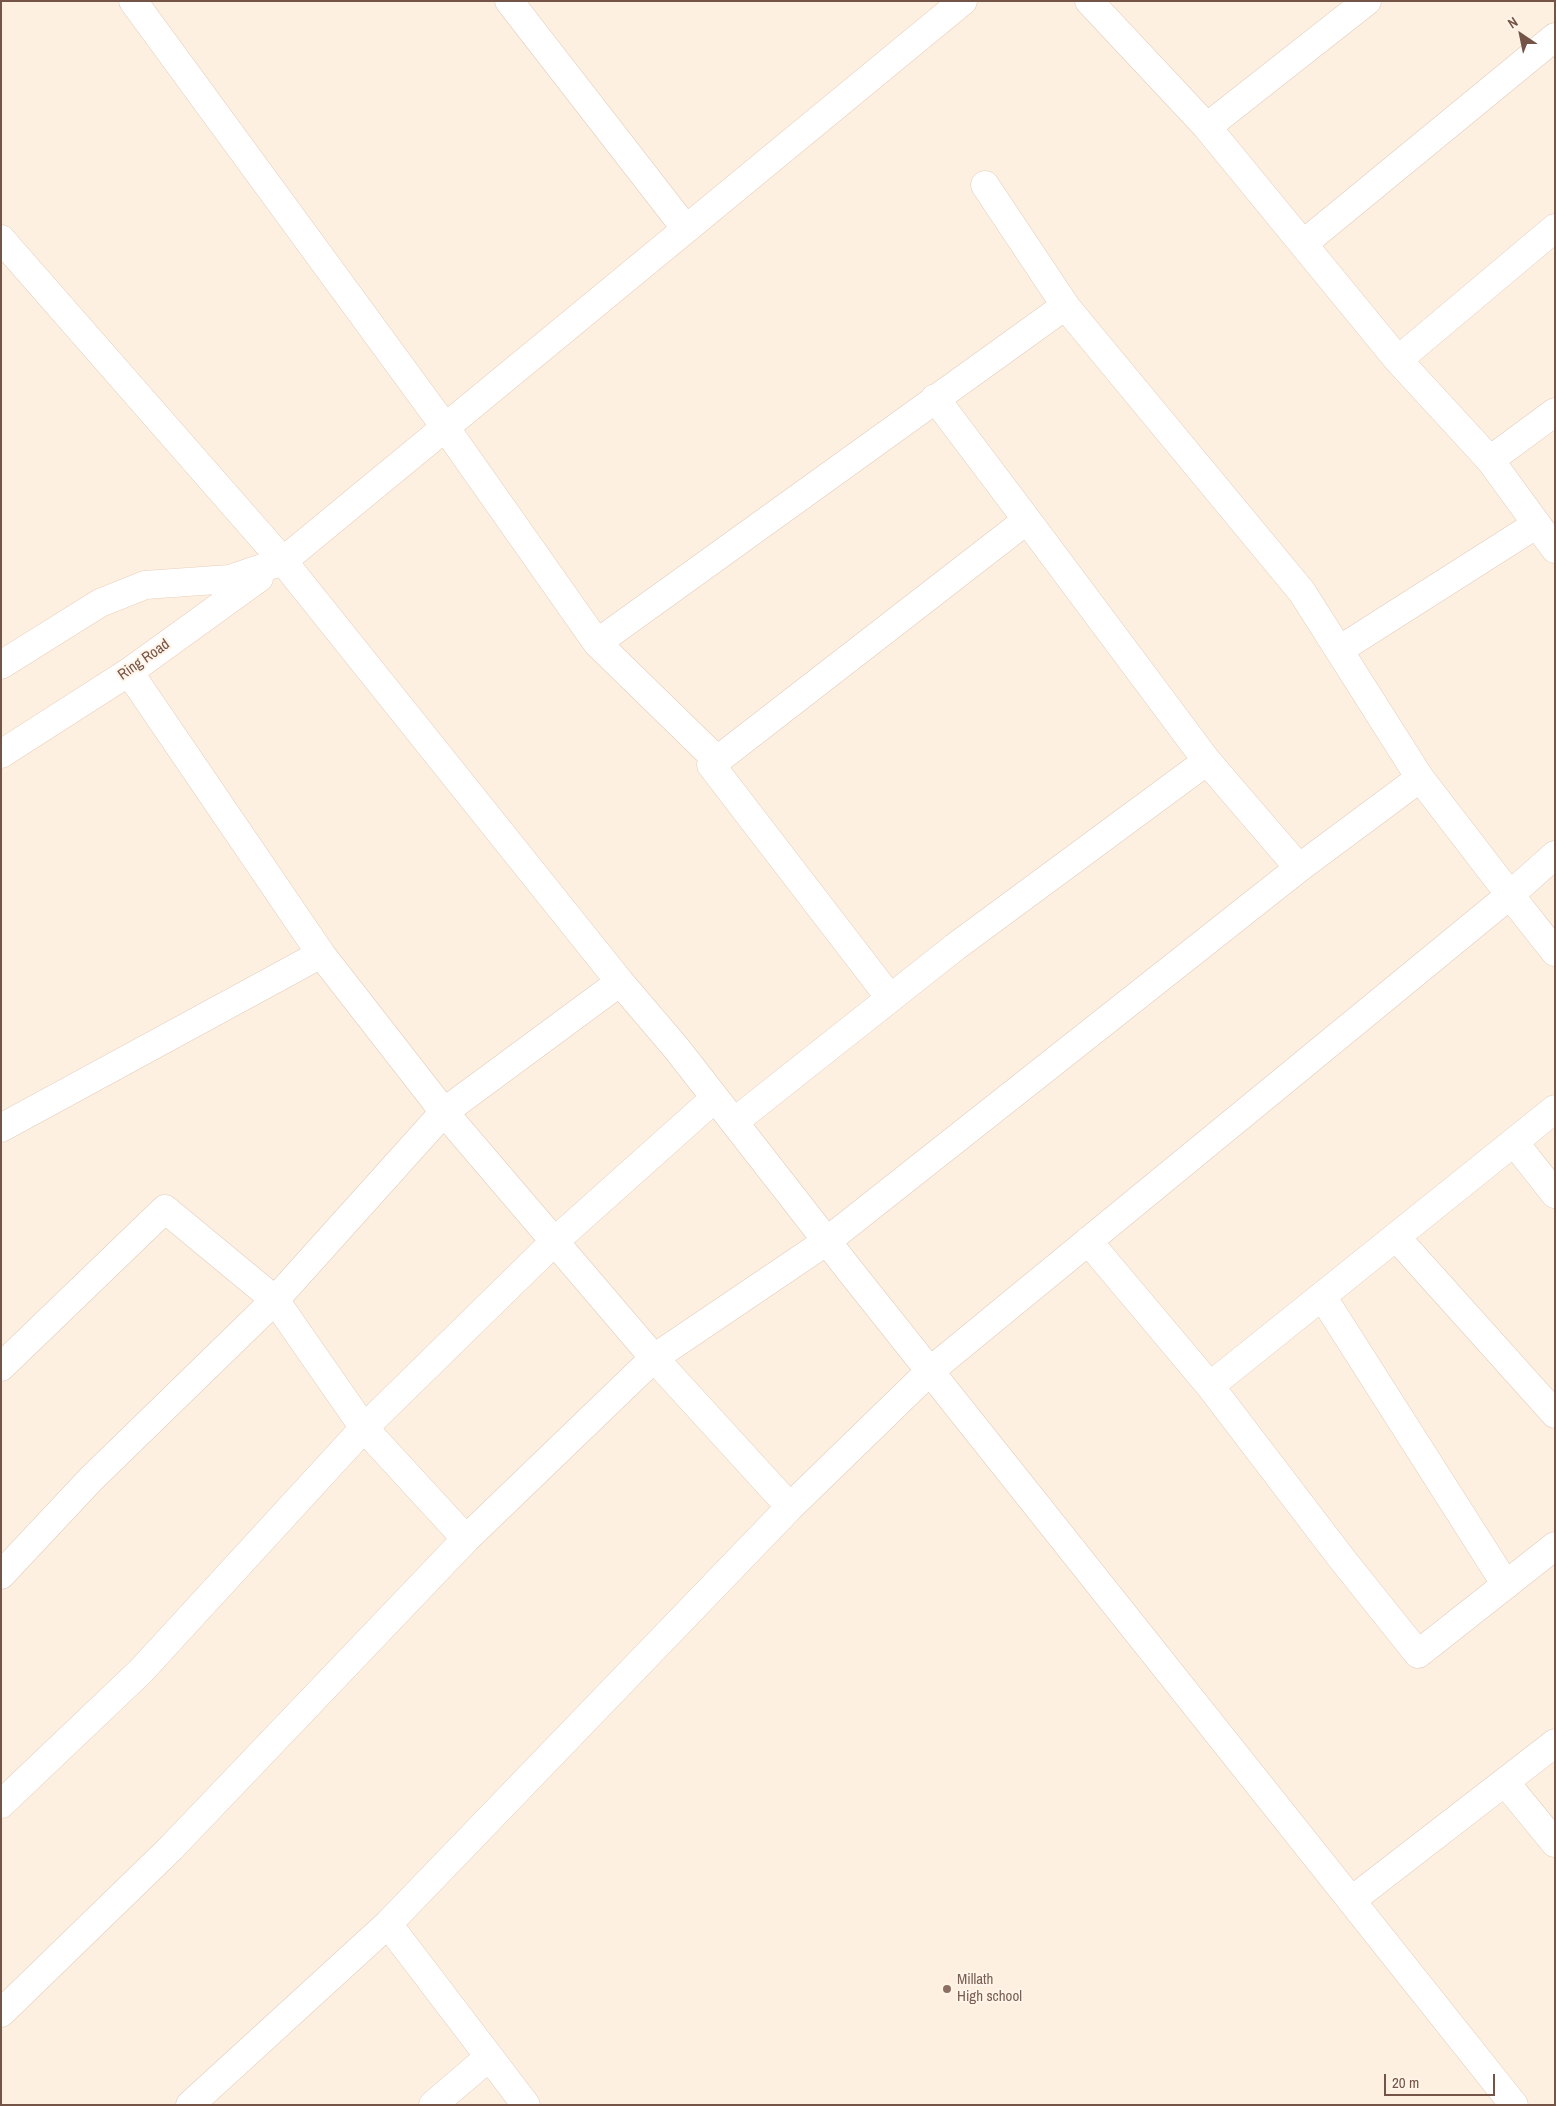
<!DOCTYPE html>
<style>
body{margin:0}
#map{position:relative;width:1556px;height:2106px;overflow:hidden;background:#fdf0e0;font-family:"Archivo Narrow",sans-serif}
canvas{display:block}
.frame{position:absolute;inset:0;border:2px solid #745447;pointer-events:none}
.north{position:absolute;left:1496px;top:10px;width:50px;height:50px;-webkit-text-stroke:4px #fff4e7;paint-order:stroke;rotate:326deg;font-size:14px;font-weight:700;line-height:20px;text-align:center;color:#745447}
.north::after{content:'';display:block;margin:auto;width:18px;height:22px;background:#745447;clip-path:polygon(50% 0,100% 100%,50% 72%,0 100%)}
.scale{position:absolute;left:1384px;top:2074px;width:111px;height:22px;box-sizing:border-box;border:2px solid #745447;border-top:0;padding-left:6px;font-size:15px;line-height:18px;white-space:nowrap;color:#745447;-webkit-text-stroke:4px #fff4e7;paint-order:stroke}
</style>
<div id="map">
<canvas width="1556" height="2106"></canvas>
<div class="frame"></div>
<div class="north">N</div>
<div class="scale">20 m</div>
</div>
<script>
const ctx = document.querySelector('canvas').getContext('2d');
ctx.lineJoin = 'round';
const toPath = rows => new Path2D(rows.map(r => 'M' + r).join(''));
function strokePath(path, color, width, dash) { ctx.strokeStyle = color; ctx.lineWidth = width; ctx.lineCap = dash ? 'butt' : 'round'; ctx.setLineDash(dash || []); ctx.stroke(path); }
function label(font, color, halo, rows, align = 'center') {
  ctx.font = font + ' "Archivo Narrow",sans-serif'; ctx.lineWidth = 4; ctx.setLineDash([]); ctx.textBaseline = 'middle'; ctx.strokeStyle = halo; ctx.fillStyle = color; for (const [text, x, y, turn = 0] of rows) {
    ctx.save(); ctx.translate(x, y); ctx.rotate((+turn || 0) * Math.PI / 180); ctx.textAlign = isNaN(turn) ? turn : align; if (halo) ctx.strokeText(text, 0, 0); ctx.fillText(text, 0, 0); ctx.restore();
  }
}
const minor = toPath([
 [133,1,445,427,597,643,717,760],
 [509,1,686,229],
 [1089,1,1207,127,1398,360,1490,460,1555,549],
 [1207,127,1367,1],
 [985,185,1067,308,1302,592,1420,778],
 [1303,244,1555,37],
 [1398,360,1555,228],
 [935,398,1027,520],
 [1490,460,1555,412],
 [283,561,620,982,677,1049,847,1267,1514,2105],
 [597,643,1065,306],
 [1339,650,1537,524],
 [321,954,444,1112,620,982],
 [890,998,711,765,1027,520,1207,761],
 [734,1122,955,947,1207,761,1299,868],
 [1,1128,321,954,129,672],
 [1514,1142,1555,1194],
 [1396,1237,1555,1414],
 [1088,1241,1210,1386,1555,1109],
 [1322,1296,1506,1585],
 [1,1367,165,1209,275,1300,364,1428,466,1539,654,1358,790,1507,930,1371,1510,895,1555,952],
 [1210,1386,1342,1559,1418,1654,1555,1546],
 [1,1575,91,1479,275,1300,444,1112,654,1358,827,1241,1299,868,1420,778,1510,895,1555,855],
 [1505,1782,1555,1843],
 [1,1804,141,1671,364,1428,555,1241,715,1098],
 [1352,1900,1555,1743],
 [388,1924,526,2105],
 [1,2013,171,1848,466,1539],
 [190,2105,388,1924,790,1507],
 [433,2105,489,2057]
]);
const tertiary = toPath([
 [1,239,283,561]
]);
const secondary = toPath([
 [1,665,100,603,145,585,230,579,283,561,963,1],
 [1,754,129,672,259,578]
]);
const markers = [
 [947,1989,5,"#8d6e63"]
];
const streetNames = [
 ["Ring Road",144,660,-35]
];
const educationNames = [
 ["Millath",957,1980],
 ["High school",957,1997]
];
strokePath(minor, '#e1ccbc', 29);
strokePath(tertiary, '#e1ccbc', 29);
strokePath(secondary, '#e9cebb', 29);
strokePath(minor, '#fff', 28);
strokePath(tertiary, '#fff', 28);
strokePath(secondary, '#fff', 28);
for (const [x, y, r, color] of markers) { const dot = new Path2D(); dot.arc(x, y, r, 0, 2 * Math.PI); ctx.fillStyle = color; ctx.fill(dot); strokePath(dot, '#fff4e7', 2); }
label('15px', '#745447', '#fff4e7', streetNames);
label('15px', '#785e54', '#fff4e7', educationNames, 'left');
</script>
